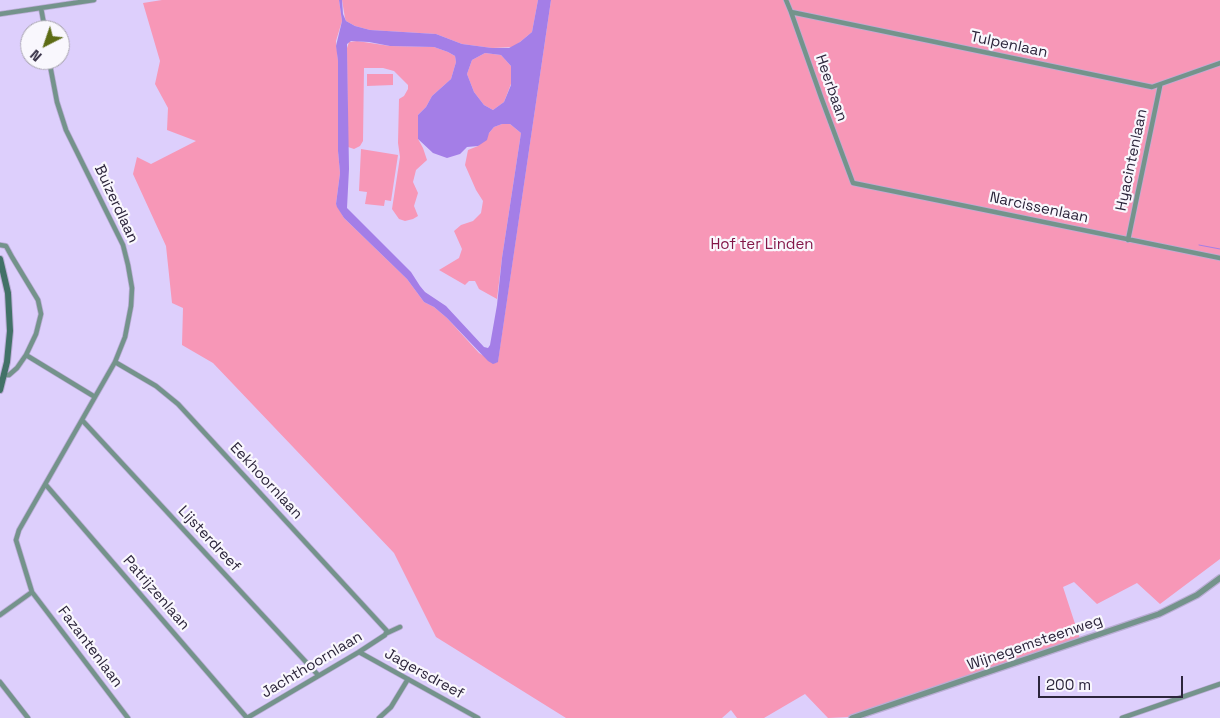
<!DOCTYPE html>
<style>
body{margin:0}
#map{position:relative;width:1220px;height:718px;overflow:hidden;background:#ddcffc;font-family:"Space Grotesk",sans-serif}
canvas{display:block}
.north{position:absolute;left:20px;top:20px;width:50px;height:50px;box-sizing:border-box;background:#f9f7fd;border:1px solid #a7a3af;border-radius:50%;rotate:221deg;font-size:14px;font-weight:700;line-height:20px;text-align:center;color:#2c253b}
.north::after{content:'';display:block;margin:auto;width:18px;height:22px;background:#5d6b15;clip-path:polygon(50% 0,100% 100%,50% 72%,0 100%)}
.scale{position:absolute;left:1038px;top:676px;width:145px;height:22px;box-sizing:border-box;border:2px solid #2c253b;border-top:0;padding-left:6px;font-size:15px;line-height:18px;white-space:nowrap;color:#2c253b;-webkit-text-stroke:4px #f9f7fd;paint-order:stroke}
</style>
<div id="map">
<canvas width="1220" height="718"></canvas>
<div class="north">N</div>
<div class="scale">200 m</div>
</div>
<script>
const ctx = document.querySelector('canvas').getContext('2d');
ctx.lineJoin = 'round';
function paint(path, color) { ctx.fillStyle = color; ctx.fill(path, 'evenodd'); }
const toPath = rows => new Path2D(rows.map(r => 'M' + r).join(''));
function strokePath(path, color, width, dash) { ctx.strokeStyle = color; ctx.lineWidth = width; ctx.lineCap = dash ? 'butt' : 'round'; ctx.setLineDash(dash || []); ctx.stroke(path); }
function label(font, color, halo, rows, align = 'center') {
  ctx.font = font + ' "Space Grotesk",sans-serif'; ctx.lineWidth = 4.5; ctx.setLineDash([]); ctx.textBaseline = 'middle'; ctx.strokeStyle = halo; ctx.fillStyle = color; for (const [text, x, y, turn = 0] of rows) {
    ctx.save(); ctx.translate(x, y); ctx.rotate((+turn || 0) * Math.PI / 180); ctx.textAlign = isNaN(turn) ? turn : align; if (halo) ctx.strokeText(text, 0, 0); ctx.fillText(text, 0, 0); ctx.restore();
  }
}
const green = toPath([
 [162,0,339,0,342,21,336,41,338,61,338,151,340,173,336,204,344,218,407,279,424,302,434,307,447,318,479,353,496,363,498,361,551,0,1220,0,1220,559,1160,604,1137,583,1097,604,1074,582,1063,587,1080,639,849,717,828,718,805,694,764,718,737,718,731,710,722,718,566,718,436,637,394,553,213,363,182,345,183,308,172,303,166,246,133,174,137,157,151,164,196,141,167,130,168,108,155,84,160,61,143,3],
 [342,0,538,0,532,32,514,47,492,48,462,44,436,34,370,30,355,26,346,21,345,18],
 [357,41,390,46,434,47,448,52,455,56,456,62,451,79,432,96,426,107,418,115,418,139,423,148,427,160,416,170,413,182,418,193,414,206,418,216,413,219,405,221,399,219,392,209,400,157,398,143,399,99,404,96,408,89,408,85,394,71,383,68,364,68,363,141,360,146,354,149,348,147,347,48,349,42],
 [485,53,501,55,511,66,511,84,504,102,493,110,484,105,474,92,467,74,472,60],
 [367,74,393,74,393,85,367,86],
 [502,124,510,124,521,133,502,258,497,299,479,289,475,281,469,281,465,285,439,270,459,258,462,249,454,231,461,225,473,221,481,213,483,201,476,190,465,165,468,150,478,146,494,127],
 [361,149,398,155,391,201,385,200,384,206,365,204,367,192,359,191]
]);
const water = toPath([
 [339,0,342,0,343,14,346,21,355,26,370,30,436,34,462,44,492,48,509,48,520,42,532,32,538,0,551,0,498,362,496,363,493,364,488,361,447,318,434,307,424,302,407,279,344,218,337,207,336,204,340,173,338,151,338,61,336,46,342,21],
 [351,41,369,42,390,46,434,47,448,52,455,56,456,62,451,79,432,96,426,107,418,115,418,139,433,153,447,158,460,154,467,147,478,146,487,140,489,133,494,127,502,124,510,124,521,133,502,258,497,305,490,345,488,348,484,347,446,306,425,292,420,286,411,272,347,208,349,169,347,48,347,44],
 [485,53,501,55,511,66,511,85,504,102,493,110,484,105,474,92,467,74,472,60]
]);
const stream = toPath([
 [1199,245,1220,249]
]);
const minor = toPath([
 [786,0,791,12,821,97,853,183,1220,258],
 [41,8,45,30],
 [791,12,1152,87,1220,63],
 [0,14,94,0],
 [49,60,57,102,66,130,123,245,128,265,132,288,131,306,125,337,115,362,19,530,16,540,32,592,128,718],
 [1128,240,1160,86],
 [0,245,6,246,12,257,38,300,41,314,36,334,26,355,17,368,9,375,4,375],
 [26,355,95,397],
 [115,362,156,386,178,404,387,631,385,635,359,652,247,718],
 [82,420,318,675],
 [46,485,247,718],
 [0,615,32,592],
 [387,633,400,627],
 [359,652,478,718],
 [0,682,28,718],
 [379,718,391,707,408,679],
 [1122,718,1220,684]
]);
const tertiary = toPath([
 [852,718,1159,614,1197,595,1220,578]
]);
const secondary = toPath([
 [0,259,8,293,10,331,7,362,0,390]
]);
const streetNames = [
 ["Tulpenlaan",1009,45,12],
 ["Heerbaan",831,88,71],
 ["Hyacintenlaan",1132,160,-78],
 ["Buizerdlaan",116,204,65],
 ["Narcissenlaan",1039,208,12],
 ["Eekhoornlaan",266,481,47],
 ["Lijsterdreef",209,539,47],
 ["Patrijzenlaan",156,593,49],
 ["Wijnegemsteenweg",1035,643,-19],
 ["Fazantenlaan",90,647,53],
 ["Jachthoornlaan",312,665,-31],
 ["Jagersdreef",424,674,29]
];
const parkNames = [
 ["Hof ter Linden",762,245]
];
paint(green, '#f797b7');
paint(water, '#a47ee7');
strokePath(stream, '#a47ee7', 1);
strokePath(minor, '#baadd5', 6);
strokePath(tertiary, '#baadd5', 8);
strokePath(secondary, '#baadd5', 8);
strokePath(minor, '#74938b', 4.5);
strokePath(tertiary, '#74938b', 5.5);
strokePath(secondary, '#427167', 6);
label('15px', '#2c253b', '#f9f7fd', streetNames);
label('15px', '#831648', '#f9f7fd', parkNames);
</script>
